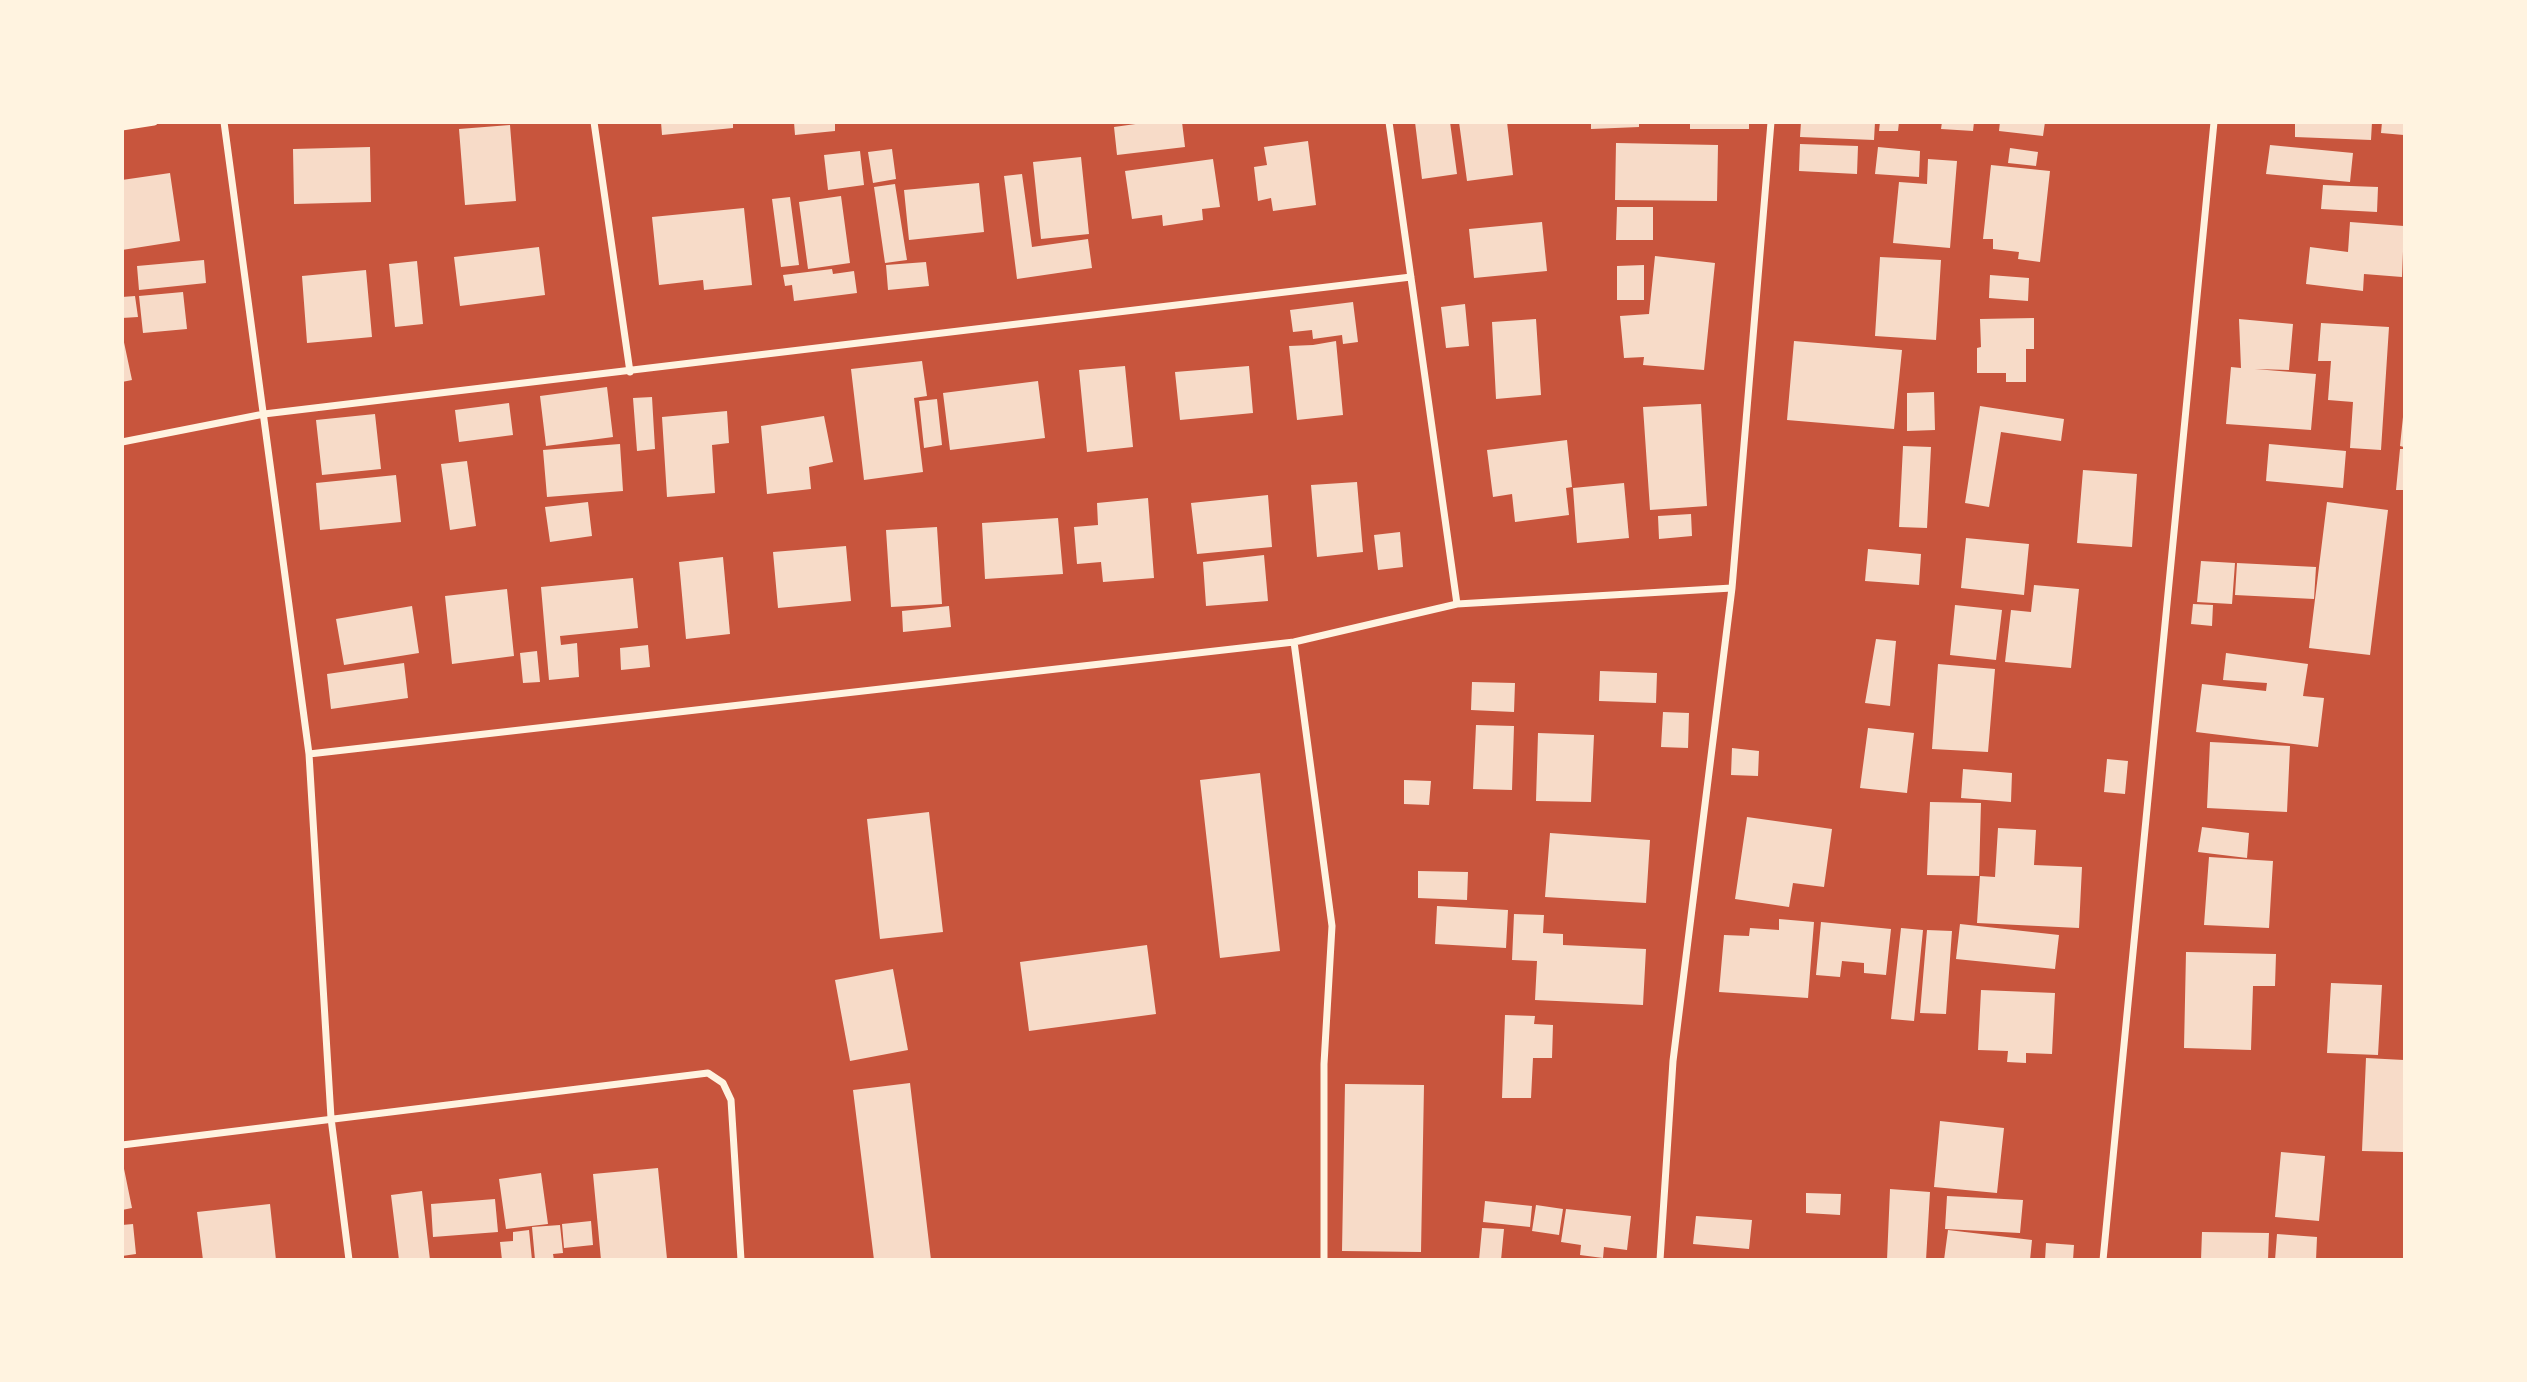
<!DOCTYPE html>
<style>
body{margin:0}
#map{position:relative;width:2527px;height:1382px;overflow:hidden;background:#c8553d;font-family:Montserrat,sans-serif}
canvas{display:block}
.frame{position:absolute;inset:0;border:124px solid #fff3e0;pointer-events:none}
</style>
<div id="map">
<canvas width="2527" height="1382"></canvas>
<div class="frame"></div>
</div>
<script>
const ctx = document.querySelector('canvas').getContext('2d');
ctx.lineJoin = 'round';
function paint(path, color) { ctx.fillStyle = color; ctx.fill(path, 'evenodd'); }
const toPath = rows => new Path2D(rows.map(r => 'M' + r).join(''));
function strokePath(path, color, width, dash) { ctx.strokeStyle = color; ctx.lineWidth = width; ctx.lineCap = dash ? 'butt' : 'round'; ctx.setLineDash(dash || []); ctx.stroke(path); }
const building = toPath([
 [661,122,733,122,733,128,662,135],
 [794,122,835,122,835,131,795,135],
 [1150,122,1182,122,1185,147,1117,155,1114,127],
 [1415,122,1450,122,1457,174,1422,179],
 [1459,122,1507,122,1513,175,1467,181],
 [1591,122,1639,122,1639,127,1591,129],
 [1690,122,1749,122,1749,129,1690,129],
 [1801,122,1875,122,1874,140,1800,137],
 [1880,122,1899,122,1898,131,1879,131],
 [1942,122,1974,122,1973,131,1941,129],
 [2000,122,2045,122,2043,136,1999,131],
 [2295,122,2372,122,2371,140,2295,137],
 [2382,122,2404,122,2404,135,2381,133],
 [510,125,516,201,465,205,459,129],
 [1308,141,1316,205,1273,211,1271,198,1258,201,1254,167,1267,165,1264,147],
 [1616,143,1718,145,1717,201,1615,200],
 [1800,144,1858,146,1857,174,1799,171],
 [2270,145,2353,153,2350,182,2266,174],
 [370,147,371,202,294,204,293,149],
 [1878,147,1920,151,1919,177,1875,174],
 [2010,148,2038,152,2036,166,2008,163],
 [892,149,896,179,873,183,868,152],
 [860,151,864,185,828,190,824,155],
 [1081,157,1089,234,1041,239,1033,162],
 [1213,159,1220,207,1202,209,1203,220,1163,226,1162,215,1132,219,1125,171],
 [1928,159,1957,161,1950,248,1893,243,1899,182,1927,184],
 [1991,165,2050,171,2040,262,2018,259,2019,252,1993,249,1993,239,1983,239],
 [170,173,180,241,122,250,122,180],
 [1022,174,1032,247,1088,239,1092,268,1017,279,1004,176],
 [979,183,984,232,909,240,904,190],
 [895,184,907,260,885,263,874,187],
 [2323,185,2378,187,2377,212,2321,209],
 [841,196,850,263,808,269,799,202],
 [790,197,799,265,781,267,772,199],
 [1617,207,1653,207,1653,240,1616,240],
 [744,208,752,285,704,290,703,280,659,285,652,217],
 [1542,222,1547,271,1474,278,1469,229],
 [2350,222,2404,226,2402,277,2364,274,2363,291,2306,284,2310,247,2348,252],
 [539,247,545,295,460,306,454,257],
 [1655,256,1715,263,1704,370,1643,365,1644,357,1624,358,1620,316,1649,314],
 [1880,257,1941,260,1936,340,1875,336],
 [204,260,206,283,139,290,137,266],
 [417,261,423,324,395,327,389,264],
 [926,262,929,286,888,290,886,265],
 [1644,265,1644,300,1617,300,1617,266],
 [832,269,833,274,854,271,857,293,794,301,792,285,785,286,783,275],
 [366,270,372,337,307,343,302,276],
 [1990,275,2029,278,2028,301,1989,298],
 [183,292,187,329,143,333,139,296],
 [135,296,138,317,122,318,122,297],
 [1353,302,1358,342,1343,344,1342,335,1313,339,1312,330,1293,332,1290,310],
 [1465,304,1469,346,1446,348,1441,307],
 [2034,318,2034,349,2026,349,2026,382,2006,382,2006,373,1977,373,1977,348,1981,347,1980,319],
 [1536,319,1541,395,1496,399,1492,322],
 [2239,319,2293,324,2289,370,2255,369,2316,374,2311,430,2226,424,2231,367,2241,368],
 [2321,323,2389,327,2381,450,2350,448,2353,402,2328,400,2331,361,2318,361],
 [122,333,132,380,122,382],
 [1336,341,1343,415,1297,420,1289,346,1313,345],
 [1794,341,1902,350,1894,429,1787,420],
 [922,361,927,396,914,398,923,472,864,480,851,369],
 [1125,366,1133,447,1087,452,1079,370],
 [1249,366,1253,413,1180,420,1175,372],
 [1038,381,1045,438,950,450,943,393],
 [607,387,613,437,546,446,540,396],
 [1934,392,1935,430,1907,431,1907,393],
 [652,397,655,449,637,451,633,398],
 [937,399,942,445,924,448,919,401],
 [509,403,513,435,459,442,455,410],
 [1701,404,1707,506,1650,510,1643,407],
 [1980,406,2064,419,2061,441,2001,432,1989,507,1965,503],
 [727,411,729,443,712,445,715,493,667,497,662,417],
 [375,414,381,469,322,475,316,420],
 [824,416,833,462,809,467,811,489,767,494,761,426],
 [2403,417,2404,418,2404,447,2400,446],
 [1567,440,1572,487,1566,488,1569,515,1515,522,1512,494,1493,497,1487,450],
 [620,444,623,491,547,497,543,450],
 [2269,444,2346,451,2343,488,2266,481],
 [1903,446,1931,447,1927,528,1899,527],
 [2400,449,2404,449,2404,490,2396,490],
 [467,461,476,526,450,530,441,464],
 [2083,470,2137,474,2132,547,2077,543],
 [396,475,401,522,320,530,316,483],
 [1357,482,1363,552,1317,557,1311,485],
 [1624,483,1629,538,1577,543,1573,488],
 [1268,495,1272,547,1197,554,1191,503],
 [1148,498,1154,578,1103,582,1101,562,1077,564,1074,527,1098,525,1097,503],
 [588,502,592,536,550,542,545,507],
 [2327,502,2388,510,2370,655,2309,648],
 [1691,514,1692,536,1659,539,1658,516],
 [1058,518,1063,574,985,579,982,523],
 [937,527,942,604,891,607,886,530],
 [1400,532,1403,567,1378,570,1374,535],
 [1966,538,2029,544,2024,595,1961,588],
 [846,546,851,601,778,608,773,552],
 [1868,549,1921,554,1919,585,1865,581],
 [1264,555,1268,601,1206,606,1203,562],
 [723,557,730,634,686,639,679,562],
 [2201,561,2235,563,2232,604,2197,602],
 [2237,563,2316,567,2314,599,2235,595],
 [633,578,638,628,560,636,561,645,577,643,579,677,549,680,541,587],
 [2034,585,2079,589,2071,668,2005,662,2011,610,2031,612],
 [507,589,514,656,452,664,445,596],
 [2193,604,2213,605,2212,626,2191,624],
 [1955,605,2002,610,1996,660,1950,655],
 [412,606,419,653,344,665,336,619],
 [949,606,951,627,903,632,902,611],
 [1876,639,1896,641,1890,706,1865,703],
 [648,645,650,667,621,670,620,648],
 [537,651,540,682,523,683,520,653],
 [2226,653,2308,664,2303,696,2324,698,2318,747,2196,732,2202,684,2266,691,2267,683,2223,680],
 [404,663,408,698,331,709,327,674],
 [1938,664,1995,669,1988,752,1932,749],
 [1600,671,1657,673,1656,703,1599,701],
 [1472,682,1515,683,1514,712,1471,710],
 [1663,712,1689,713,1688,748,1661,747],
 [1476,725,1514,726,1512,790,1473,789],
 [1868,728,1914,733,1907,793,1860,788],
 [1538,733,1594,735,1591,802,1536,801],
 [2210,742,2290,746,2287,812,2207,808],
 [1732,748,1759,751,1758,776,1731,775],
 [2107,759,2128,761,2125,794,2104,792],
 [1963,769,2012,773,2011,802,1961,798],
 [1260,773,1280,951,1220,958,1200,780],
 [1404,780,1431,781,1429,805,1404,804],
 [1930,802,1981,803,1979,876,1927,875],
 [929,812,943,932,880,939,867,819],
 [1747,817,1832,829,1824,887,1793,883,1789,907,1735,899],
 [2202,827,2249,833,2247,858,2198,852],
 [1998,828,2036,830,2034,865,2082,867,2079,928,1977,923,1980,876,1995,877],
 [1550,833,1650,840,1646,903,1545,897],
 [2209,857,2273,861,2269,928,2204,925],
 [1418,871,1468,872,1467,900,1418,898],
 [1437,906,1508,910,1506,948,1435,944],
 [1514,914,1544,915,1543,933,1563,934,1563,945,1646,949,1643,1005,1535,1000,1537,961,1512,960],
 [1779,919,1814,922,1808,998,1719,992,1724,935,1749,936,1750,928,1779,930],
 [1821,922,1891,929,1886,975,1864,973,1864,963,1842,961,1840,977,1816,975],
 [1960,924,2059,935,2055,969,1956,959],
 [1901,928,1923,930,1914,1021,1891,1019],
 [1927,930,1952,931,1946,1014,1920,1013],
 [1147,945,1156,1014,1029,1031,1020,962],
 [2186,952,2276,954,2275,986,2253,986,2251,1050,2184,1048],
 [893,969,908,1050,850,1061,835,980],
 [2331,983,2382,985,2378,1055,2327,1053],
 [1981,990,2055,993,2052,1054,2026,1053,2026,1063,2007,1062,2008,1051,1978,1050],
 [1505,1015,1535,1016,1534,1024,1553,1025,1552,1058,1533,1058,1531,1098,1502,1098],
 [2366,1058,2404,1060,2403,1152,2362,1151],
 [910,1083,931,1260,874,1260,853,1090],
 [1345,1084,1424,1085,1421,1252,1342,1251],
 [1940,1121,2004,1128,1997,1193,1934,1187],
 [2281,1152,2325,1156,2319,1221,2275,1217],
 [122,1159,132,1208,122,1210],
 [658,1168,667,1259,601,1260,593,1174],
 [541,1173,548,1224,506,1229,499,1179],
 [1890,1189,1930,1192,1926,1260,1887,1260],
 [422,1191,430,1260,399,1260,391,1195],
 [1806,1193,1841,1194,1840,1215,1806,1213],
 [1947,1196,2023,1200,2020,1233,1945,1229],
 [495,1199,498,1232,433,1237,431,1204],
 [1485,1201,1532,1206,1530,1227,1483,1222],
 [270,1204,276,1260,203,1260,197,1212],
 [1536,1205,1563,1209,1559,1235,1532,1231],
 [1566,1209,1631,1216,1627,1250,1604,1247,1603,1258,1580,1255,1581,1245,1561,1242],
 [1696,1216,1752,1220,1749,1249,1693,1244],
 [591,1221,593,1245,564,1248,562,1224],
 [133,1224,136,1254,122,1256,122,1225],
 [560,1225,563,1253,553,1254,554,1260,535,1260,532,1227],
 [1482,1228,1504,1229,1501,1260,1479,1260],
 [529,1230,532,1260,502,1260,500,1242,513,1241,513,1232],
 [1948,1230,2032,1240,2030,1260,1944,1260],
 [2202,1232,2269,1233,2268,1260,2201,1260],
 [2277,1234,2317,1237,2316,1260,2275,1260],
 [2046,1243,2074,1245,2073,1260,2045,1260]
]);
const minor = toPath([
 [224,122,309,754,331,1118,349,1260],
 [594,122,630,372],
 [1389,122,1457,604],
 [122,127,154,122],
 [122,442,264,414,1411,277],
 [1294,642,1332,926,1324,1064,1324,1260],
 [309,754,1294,642,1457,604,1732,588],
 [122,1145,708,1073,723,1083,731,1100,741,1260],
 [1660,1260,1673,1061,1732,588,1771,122],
 [2103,1260,2214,122]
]);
paint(building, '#f7dbc8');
strokePath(minor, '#fff3e0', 7);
</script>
